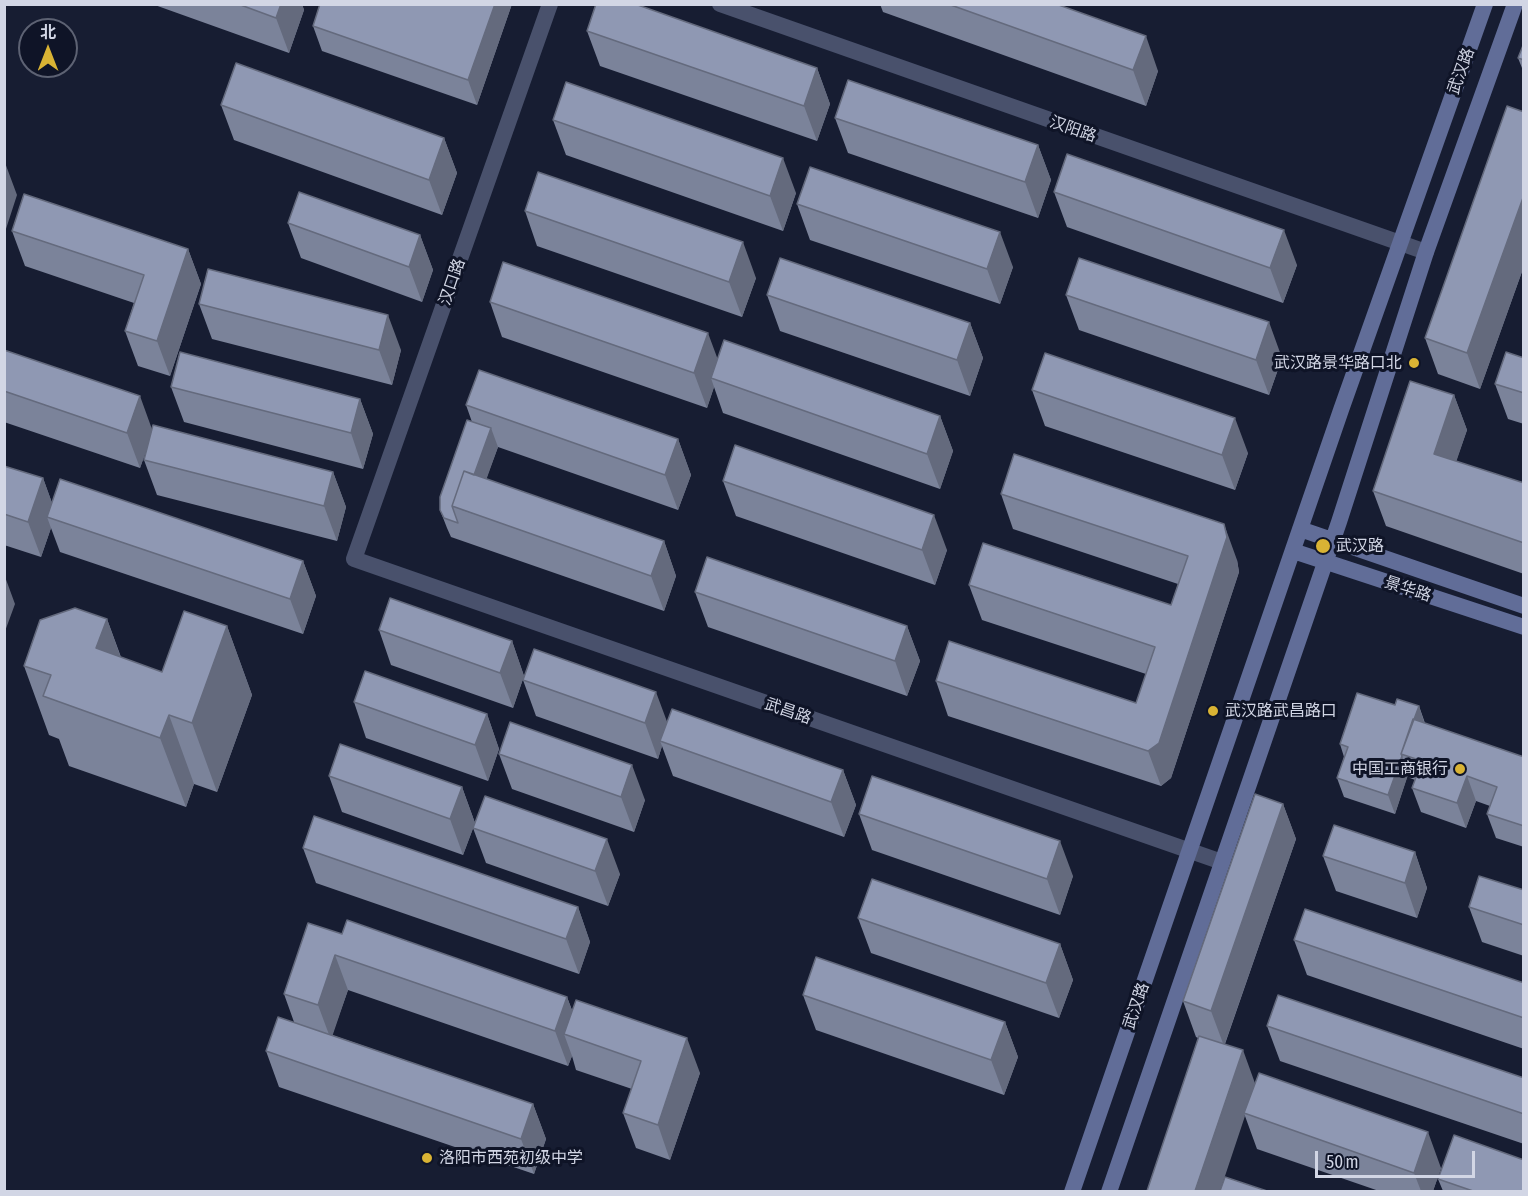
<!DOCTYPE html>
<meta charset="utf-8">
<style>
body{margin:0}
#map{position:relative;width:1528px;height:1196px;overflow:hidden;background:#171d32;font-family:"Asap Condensed","Noto Sans SC",sans-serif}
canvas{display:block}
.frame{position:absolute;inset:0;border:6px solid #d2d6e5;pointer-events:none}
.north{position:absolute;left:18px;top:18px;width:60px;height:60px;box-sizing:border-box;background:#0f1427;border:2px solid #5d6273;border-radius:50%;rotate:0deg;font-size:16px;font-weight:700;line-height:24px;text-align:center;color:#d2d6e5}
.north::after{content:'';display:block;margin:auto;width:21px;height:27px;background:#d9b334;clip-path:polygon(50% 0,100% 100%,50% 72%,0 100%)}
.scale{position:absolute;left:1315px;top:1151px;width:160px;height:27px;box-sizing:border-box;border:3px solid #d2d6e5;border-top:0;padding-left:8px;font-size:18px;line-height:21px;white-space:nowrap;color:#d2d6e5;-webkit-text-stroke:4px #0f1427;paint-order:stroke}
</style>
<div id="map">
<canvas width="1528" height="1196"></canvas>
<div class="frame"></div>
<div class="north">北</div>
<div class="scale">50 m</div>
</div>
<script>
const c = document.querySelector('canvas').getContext('2d');
c.lineJoin = 'round';
const shape = rows => new Path2D(rows.map(r => 'M' + r).join(''));
function strokePath(path, color, width, dash) { c.strokeStyle = color; c.lineWidth = width; c.lineCap = dash ? 'butt' : 'round'; c.setLineDash(dash || []); c.stroke(path); }
function fill(path, color) { c.fillStyle = color; c.fill(path, 'evenodd'); }
function write(font, color, halo, rows, align = 'center') {
  c.font = font + ' "Asap Condensed","Noto Sans SC",sans-serif'; c.lineWidth = 6; c.setLineDash([]); c.textBaseline = 'middle'; c.strokeStyle = halo; c.fillStyle = color; for (const [text, x, y, turn = 0] of rows) {
    c.save(); c.translate(x, y); c.rotate((+turn || 0) * Math.PI / 180); c.textAlign = isNaN(turn) ? turn : align; if (halo) c.strokeText(text, 0, 0); c.fillText(text, 0, 0); c.restore();
  }
}
const minor = shape([
 [550,4,354,559,1222,862],
 [720,4,1426,252]
]);
const secondary = shape([
 [1300,529,1524,606],
 [1293,551,1524,627],
 [1072,1192,1341,410,1485,4],
 [1109,1192,1339,522,1426,252,1515,4]
]);
const wall = shape([
 [152,4,302,4,304,10,289,53],
 [320,4,512,4,477,105,322,51,313,26],
 [880,4,1056,4,1158,71,1146,106,883,12],
 [587,31,817,68,830,104,817,141,600,66],
 [1524,43,1524,73,1518,58],
 [221,105,444,138,457,173,442,215,234,140],
 [1524,112,1524,266,1480,389,1438,374,1425,338],
 [835,118,1038,145,1051,180,1038,218,848,153],
 [553,120,796,193,783,231,566,155],
 [1054,192,1297,265,1283,303,1067,227],
 [797,204,1013,267,1000,304,810,240],
 [525,211,756,278,742,317,537,246],
 [288,223,420,235,433,270,422,302,301,258],
 [12,231,188,249,201,284,170,376,138,366,125,331,134,303,25,266],
 [767,295,970,323,983,358,970,396,780,331],
 [1066,295,1282,358,1269,395,1079,330],
 [490,302,940,416,953,451,940,489,723,413,714,387,707,408,502,337],
 [199,304,401,350,392,385,212,339],
 [4,350,152,430,333,472,346,507,337,541,157,495,144,460,147,448,140,468,4,422],
 [1524,358,1524,424,1508,419,1495,384],
 [171,387,360,399,373,434,363,469,184,422],
 [1032,390,1248,453,1235,490,1045,426],
 [1454,395,1467,430,1456,461,1524,483,1524,574,1386,526,1373,491],
 [466,405,678,439,691,475,678,510,498,447,486,479,664,541,676,576,664,611,451,537,447,528,440,510,472,422],
 [4,466,43,478,52,503,303,561,316,596,303,634,60,552,51,528,41,557,4,545],
 [723,481,947,550,935,585,736,516],
 [1001,494,1237,560,1239,572,1171,778,1161,786,948,716,936,681,1136,703,1146,674,982,620,969,585,1171,605,1178,584,1013,529],
 [695,592,907,626,920,661,907,696,708,627],
 [107,619,121,657,162,672,227,626,252,695,217,792,194,784,186,807,69,766,59,739,49,735,24,666],
 [379,630,512,641,524,676,513,708,391,665],
 [523,680,667,722,843,770,856,805,844,837,673,776,662,746,658,759,536,716],
 [354,702,487,714,499,749,488,781,366,738],
 [1395,705,1419,706,1425,723,1524,757,1524,847,1496,838,1487,814,1490,806,1476,801,1466,828,1421,812,1412,788,1415,780,1410,778,1408,774,1395,814,1344,797,1337,778,1344,757,1340,744],
 [499,754,645,800,634,832,512,789],
 [329,776,462,787,475,823,463,855,342,812],
 [1283,804,1296,839,1225,1044,1255,1084,1441,1168,1433,1191,1379,1191,1257,1149,1245,1116,1198,1038,1196,1037,1183,1001],
 [859,814,1073,876,1060,915,872,850],
 [473,828,620,874,608,906,486,863],
 [303,848,578,907,590,942,579,974,316,883],
 [1415,852,1427,888,1417,918,1336,891,1323,856],
 [1524,890,1524,956,1482,942,1469,907],
 [858,918,1060,944,1073,980,1059,1018,871,953],
 [342,934,567,997,572,1010,700,1073,670,1160,636,1148,623,1113,632,1089,576,1070,572,1056,568,1066,348,990,332,1035,533,1104,546,1139,534,1174,279,1087,266,1051,294,1022,284,994],
 [1294,940,1524,983,1524,1049,1307,975],
 [803,995,1005,1022,1018,1057,1004,1095,816,1030],
 [1267,1026,1524,1078,1524,1144,1280,1061],
 [1438,1179,1524,1191,1443,1191]
]);
const shadedWall = shape([
 [281,4,302,4,304,10,289,53,276,18],
 [495,4,512,4,477,105,468,80],
 [1146,36,1158,71,1146,106,1133,70],
 [817,68,830,104,817,141,804,106],
 [444,138,457,173,442,215,429,180],
 [1038,145,1051,180,1038,218,1025,182],
 [783,158,796,193,783,231,770,196],
 [4,160,17,195,5,232,4,232],
 [1524,195,1524,266,1480,389,1467,353],
 [1284,230,1297,265,1283,303,1270,268],
 [1000,232,1013,267,1000,304,987,269],
 [420,235,433,270,422,302,409,267],
 [743,242,756,278,742,317,729,282],
 [188,249,201,284,170,376,157,341],
 [388,315,401,350,392,385,379,350],
 [1269,322,1282,358,1269,395,1256,360],
 [970,323,983,358,970,396,957,360],
 [708,333,721,368,711,378,714,387,707,408,694,373],
 [1454,395,1467,430,1447,489,1434,454],
 [140,396,153,432,140,468,127,433],
 [360,399,373,434,363,469,351,433],
 [940,416,953,451,940,489,927,454],
 [1235,418,1248,453,1235,490,1222,455],
 [491,428,498,447,474,514,462,510],
 [678,439,691,475,678,510,665,475],
 [333,472,346,507,337,541,324,506],
 [43,478,56,514,47,517,51,528,41,557,28,522],
 [934,515,947,550,935,585,922,550],
 [1224,524,1237,560,1239,572,1171,778,1161,786,1148,751],
 [664,541,676,576,664,611,651,576],
 [303,561,316,596,303,634,290,599],
 [4,574,15,604,4,634],
 [107,619,132,689,96,648],
 [227,626,252,695,217,792,192,723],
 [907,626,920,661,907,696,895,661],
 [512,641,524,676,513,708,500,673],
 [656,692,669,727,660,741,662,746,658,759,645,723],
 [1419,706,1425,725,1402,754],
 [487,714,499,749,488,781,475,745],
 [169,715,194,784,186,807,160,738],
 [1402,756,1408,775,1395,814,1388,795],
 [632,765,645,800,634,832,621,797],
 [843,770,856,805,844,837,831,802],
 [1467,776,1476,801,1466,828,1457,803],
 [462,787,475,823,463,855,450,819],
 [1283,804,1296,839,1224,1046,1211,1011],
 [607,839,620,874,608,906,595,871],
 [1060,841,1073,876,1060,915,1047,879],
 [1415,852,1427,888,1417,918,1405,883],
 [578,907,590,942,579,974,566,939],
 [1060,944,1073,980,1059,1018,1046,983],
 [335,955,348,990,331,1040,318,1005],
 [567,997,580,1032,564,1034,572,1056,568,1066,555,1031],
 [1005,1022,1018,1057,1004,1095,991,1060],
 [687,1038,700,1073,670,1160,658,1125],
 [1243,1050,1256,1086,1244,1113,1245,1116,1220,1191,1195,1191],
 [533,1104,546,1139,534,1174,521,1139],
 [1428,1132,1441,1168,1433,1191,1421,1191,1414,1173]
]);
const building = shape([
 [238,4,281,4,276,18,238,4],
 [320,4,495,4,468,80,313,26,320,4],
 [596,4,635,4,817,68,804,106,587,31,596,4],
 [948,4,1056,4,1146,36,1133,70,948,4],
 [1524,43,1524,60,1518,58,1524,43],
 [236,63,444,138,429,180,221,105,236,63],
 [848,80,1038,145,1025,182,835,118,848,80],
 [566,82,783,158,770,196,553,120,566,82],
 [1507,106,1524,112,1524,195,1467,353,1425,338,1507,106],
 [1067,154,1284,230,1270,268,1054,192,1067,154],
 [810,167,1000,232,987,269,797,204,810,167],
 [538,172,743,242,729,282,525,211,538,172],
 [299,192,420,235,409,267,288,223,299,192],
 [24,194,188,249,157,341,125,331,144,275,12,231,24,194],
 [780,258,970,323,957,360,767,295,780,258],
 [1079,258,1269,322,1256,360,1066,295,1079,258],
 [503,262,708,333,694,373,490,302,503,262],
 [208,269,388,315,379,350,199,304,208,269],
 [724,340,940,416,927,454,711,378,724,340],
 [4,350,140,396,127,433,4,391,4,350],
 [180,352,360,399,351,433,171,387,180,352],
 [1506,352,1524,358,1524,393,1495,384,1506,352],
 [1045,353,1235,418,1222,455,1032,390,1045,353],
 [479,370,678,439,665,475,466,405,479,370],
 [1410,381,1454,395,1434,454,1524,483,1524,543,1373,491,1410,381],
 [467,420,491,428,474,475,464,471,452,506,458,523,444,518,440,510,440,497,467,420],
 [153,425,333,472,324,506,144,460,153,425],
 [735,445,934,515,922,550,723,481,735,445],
 [1014,454,1224,524,1227,537,1159,743,1148,751,936,681,949,641,1136,703,1155,647,969,585,983,543,1171,605,1188,556,1001,494,1014,454],
 [4,466,43,478,28,522,4,514,4,466],
 [464,471,664,541,651,576,452,506,464,471],
 [60,479,303,561,290,599,47,517,60,479],
 [707,557,907,626,895,661,695,592,707,557],
 [390,598,512,641,500,673,379,630,390,598],
 [75,608,107,619,96,648,162,672,184,611,227,626,192,723,169,715,160,738,43,696,51,675,24,666,40,620,75,608],
 [534,649,656,692,645,723,523,680,534,649],
 [365,671,487,714,475,745,354,702,365,671],
 [1357,693,1395,705,1397,699,1419,706,1401,754,1402,756,1388,795,1337,778,1348,747,1340,744,1357,693],
 [672,709,843,770,831,802,660,741,672,709],
 [1413,719,1524,757,1524,826,1487,814,1497,787,1467,776,1457,803,1412,788,1422,761,1401,754,1413,719],
 [510,722,632,765,621,797,499,754,510,722],
 [340,744,462,787,450,819,329,776,340,744],
 [872,776,1060,841,1047,879,859,814,872,776],
 [1255,794,1283,804,1211,1011,1183,1001,1255,794],
 [485,796,607,839,595,871,473,828,485,796],
 [314,816,578,907,566,939,303,848,314,816],
 [1334,825,1415,852,1405,883,1323,856,1334,825],
 [1479,876,1524,890,1524,925,1469,907,1479,876],
 [872,879,1060,944,1046,983,858,918,872,879],
 [1305,909,1524,983,1524,1018,1294,940,1305,909],
 [347,920,567,997,555,1031,335,955,318,1005,284,994,308,923,342,934,347,920],
 [816,957,1005,1022,991,1060,803,995,816,957],
 [1278,995,1524,1078,1524,1114,1267,1026,1278,995],
 [576,1000,687,1038,658,1125,623,1113,641,1061,564,1034,576,1000],
 [278,1017,533,1104,521,1139,266,1051,278,1017],
 [1199,1036,1243,1050,1195,1191,1147,1191,1199,1036],
 [1259,1073,1428,1132,1414,1173,1244,1113,1259,1073],
 [1454,1135,1524,1160,1524,1191,1473,1191,1438,1179,1454,1135],
 [1225,1177,1267,1191,1220,1191,1225,1177]
]);
const markers = [
 [1414,363,6,"#d9b334"],
 [1323,546,8,"#d9b334"],
 [1213,711,6,"#d9b334"],
 [1460,769,6,"#d9b334"],
 [427,1158,6,"#d9b334"]
];
const streetNames = [
 ["武汉路",1461,71,-70],
 ["汉阳路",1073,129,19],
 ["汉口路",452,282,-71],
 ["景华路",1408,589,18],
 ["武昌路",788,711,19],
 ["武汉路",1136,1006,-71]
];
const poiNames = [
 ["武汉路景华路口北",1402,363,"right"],
 ["武汉路",1336,546],
 ["武汉路武昌路口",1225,711],
 ["中国工商银行",1448,769,"right"],
 ["洛阳市西苑初级中学",439,1158]
];
strokePath(minor, '#49516c', 16);
strokePath(secondary, '#616d98', 16);
fill(wall, '#7b839a');
fill(shadedWall, '#646a7d');
fill(building, '#8f98b3');
strokePath(building, '#646a7d', 1.5);
for (const [x, y, r, color] of markers) { const dot = new Path2D(); dot.arc(x, y, r, 0, 2 * Math.PI); c.fillStyle = color; c.fill(dot); strokePath(dot, '#0f1427', 2); }
write('16px', '#d2d6e5', '#0f1427', streetNames);
write('16px', '#d2d6e5', '#0f1427', poiNames, 'left');
</script>
